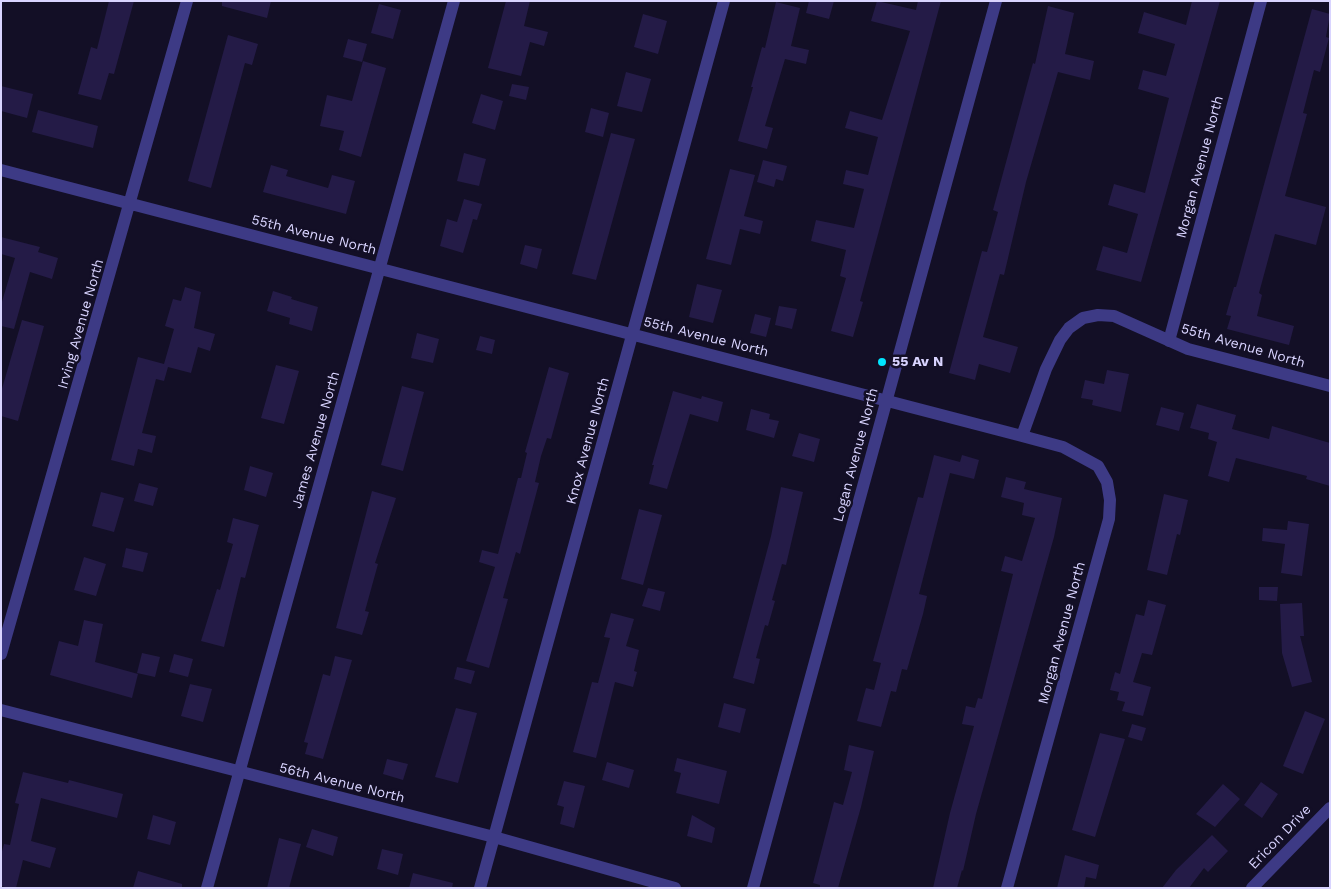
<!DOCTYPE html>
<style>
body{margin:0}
#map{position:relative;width:1331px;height:889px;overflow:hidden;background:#130f26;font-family:"Work Sans",sans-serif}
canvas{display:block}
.frame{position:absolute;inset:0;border:2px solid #d9d4ff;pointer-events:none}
</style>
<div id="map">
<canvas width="1331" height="889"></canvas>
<div class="frame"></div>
</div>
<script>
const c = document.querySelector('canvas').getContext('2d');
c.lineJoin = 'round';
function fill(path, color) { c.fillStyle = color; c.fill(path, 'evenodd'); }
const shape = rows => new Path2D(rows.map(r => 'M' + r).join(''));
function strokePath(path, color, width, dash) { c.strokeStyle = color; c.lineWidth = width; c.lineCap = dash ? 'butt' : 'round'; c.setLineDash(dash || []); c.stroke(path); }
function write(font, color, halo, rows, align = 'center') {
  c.font = font + ' "Work Sans",sans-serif'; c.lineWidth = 5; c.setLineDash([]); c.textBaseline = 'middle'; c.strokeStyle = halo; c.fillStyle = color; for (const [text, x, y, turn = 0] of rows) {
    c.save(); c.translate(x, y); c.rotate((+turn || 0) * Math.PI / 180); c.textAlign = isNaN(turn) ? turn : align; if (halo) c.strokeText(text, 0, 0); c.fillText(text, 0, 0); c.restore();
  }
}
const building = shape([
 [109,1,134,1,114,74,109,73,101,100,78,94,91,47,97,49],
 [222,1,271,1,267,18,222,6],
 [506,1,530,1,524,26,548,32,544,46,530,42,521,76,488,68],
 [809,1,834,1,829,19,806,13],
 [877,1,916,10,918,1,941,1,860,301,863,302,853,337,831,331,846,278,840,276,846,250,811,241,816,220,854,228,864,189,843,184,846,170,868,175,878,137,845,128,850,111,882,120,910,31,871,21],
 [1192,1,1220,1,1141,282,1096,270,1103,246,1127,253,1138,214,1108,205,1114,184,1145,193,1169,98,1138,89,1143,70,1166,76,1175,44,1138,33,1144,12,1186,25],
 [776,2,800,8,791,46,809,50,806,64,785,59,765,126,773,128,767,149,738,141,753,87,751,87,762,47,765,48],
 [379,4,401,10,393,39,371,33],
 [1048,6,1074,13,1065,54,1094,61,1090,80,1058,72,1026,182,1004,275,1000,274,983,337,1018,347,1010,373,979,364,975,380,949,373,982,251,987,252,998,212,993,210,1033,63,1035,64],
 [1312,9,1330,14,1326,37,1329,38,1320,72,1314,70,1303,113,1307,114,1285,196,1326,207,1316,245,1275,234,1259,293,1262,295,1257,316,1294,326,1289,345,1227,329,1231,316,1226,315,1234,287,1236,287],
 [643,14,667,21,658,54,634,47],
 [228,35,258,44,252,65,245,63,211,188,188,181],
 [348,39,367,44,362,62,343,57],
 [363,61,386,68,361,157,339,150,344,131,320,126,327,95,352,101],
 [626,72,651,79,642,112,617,106],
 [512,84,529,87,526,100,509,96],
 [1,86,33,94,27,118,1,111],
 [481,94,503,101,495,130,472,123],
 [591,108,609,113,603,137,585,132],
 [38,110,98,126,93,148,32,132],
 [611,133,635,139,596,280,572,274],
 [464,153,486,159,479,186,457,181],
 [763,160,787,166,783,181,776,179,774,187,757,182],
 [271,165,288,170,286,176,328,188,332,175,355,181,346,214,263,192],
 [730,169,755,175,744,216,763,221,760,234,740,229,731,265,706,259],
 [464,199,482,204,477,220,473,219,463,253,440,246,447,219,457,222],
 [1,237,40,247,38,252,58,258,52,279,30,272,14,329,1,326,1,305,15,258,1,254],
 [525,245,542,249,537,269,520,264],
 [697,284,722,290,713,323,689,317],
 [185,287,201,292,194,328,215,334,210,351,198,347,191,373,168,367,164,381,156,379,142,433,156,436,152,453,138,449,134,466,111,460,138,357,164,364,174,329,165,326,173,299,181,301],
 [273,291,292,297,291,299,318,307,312,331,289,324,290,318,267,311],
 [779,306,797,309,792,329,775,325],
 [755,314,771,318,766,337,750,333],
 [22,320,44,326,18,421,1,416,1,392],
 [417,333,439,339,433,363,411,358],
 [480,336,495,340,492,354,476,350],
 [276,365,299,371,284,424,261,418],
 [549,367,569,373,551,439,547,438,541,456,535,482,539,483,520,554,516,552,508,580,503,598,508,599,489,668,466,661,495,567,479,562,482,550,498,554,518,478,521,478,527,453,525,452],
 [1107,370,1129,374,1121,412,1092,405,1093,400,1081,398,1085,380,1104,384],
 [402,386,424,392,403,471,381,465],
 [673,391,701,399,702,396,723,402,718,422,690,414,667,489,649,484,654,465,652,465],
 [1197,404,1236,415,1232,429,1269,439,1272,426,1330,443,1330,486,1306,479,1307,476,1236,458,1229,482,1208,476,1217,442,1208,439,1209,433,1190,428],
 [1161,407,1184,413,1179,431,1156,425],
 [751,409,770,414,769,419,779,421,774,438,746,430],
 [799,433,820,439,814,462,792,456],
 [934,455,960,462,962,455,979,460,974,479,950,473,919,594,927,596,923,614,907,670,902,669,896,692,891,691,881,727,857,721,866,688,874,690,881,663,873,661,918,497,923,498],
 [250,466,273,473,266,497,244,490],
 [1006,477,1026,482,1024,489,1062,498,1054,537,976,814,963,871,962,870,957,888,933,888,950,813,974,726,962,724,966,706,975,708,978,698,982,699,1013,574,1001,571,1005,556,1022,561,1035,518,1022,515,1024,503,1001,497],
 [139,483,158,488,153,506,134,501],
 [781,487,803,492,786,565,782,564,772,600,775,601,768,626,765,625,756,658,760,659,754,684,733,678,771,536],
 [372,491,396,498,375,563,378,564,365,611,369,612,362,635,336,628],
 [101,492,124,498,114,532,92,526],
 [1164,494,1188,500,1180,535,1177,534,1167,575,1147,570],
 [639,509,662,515,643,585,621,579],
 [233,518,259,525,245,578,241,577,224,647,201,641,217,589,220,590,233,544,227,542],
 [1288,521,1309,524,1302,576,1281,573,1285,544,1262,541,1263,528,1287,530],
 [126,548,148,553,143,572,122,567],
 [84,557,106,564,96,596,74,590],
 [1259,587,1278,587,1277,601,1259,600],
 [648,588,665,592,660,611,642,606],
 [1148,600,1166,605,1152,655,1142,653,1133,682,1151,687,1143,716,1122,711,1125,702,1117,700,1119,692,1110,690,1115,672,1120,674,1136,614,1144,616],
 [1302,603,1304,636,1300,636,1312,682,1292,687,1282,653,1280,604],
 [611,613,634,619,626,646,639,650,634,671,637,672,633,687,615,682,596,758,573,752,592,682,598,683,610,638,604,637],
 [84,620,103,624,95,662,138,674,132,698,50,675,59,641,78,646],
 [142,653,160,657,155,677,137,673],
 [174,654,193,659,188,677,169,672],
 [335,656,352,660,323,759,305,754,308,743,304,742,323,674,330,676],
 [457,667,475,671,471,684,454,679],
 [190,684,212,689,203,722,181,716],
 [724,703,746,709,740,733,718,727],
 [456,708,477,713,458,783,435,777],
 [1305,711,1325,719,1303,774,1283,766],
 [1132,724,1146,728,1142,741,1128,737],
 [1100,733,1125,739,1095,837,1072,830],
 [849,745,874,751,861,807,838,888,820,888,820,885,813,883,834,802,843,805,852,772,844,770],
 [677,758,727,771,719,804,676,793,681,773,674,771],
 [387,759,408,764,403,780,383,774],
 [607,762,634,770,629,788,602,780],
 [23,772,68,783,69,780,123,794,117,818,41,798,31,841,56,848,50,868,23,860,16,888,9,888,1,886,1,855,4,844,10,845,19,804,15,803],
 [564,781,585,786,574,828,560,824,564,807,557,805],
 [1261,782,1278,794,1262,818,1244,805],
 [1223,784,1240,799,1215,827,1196,814],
 [153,815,176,822,170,845,147,839],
 [692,815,715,828,712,843,687,836],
 [312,829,338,837,333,856,306,847],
 [1212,835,1228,851,1208,872,1204,868,1189,888,1162,888,1176,870],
 [279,838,301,844,289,888,267,888],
 [382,849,403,854,398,875,377,869],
 [1065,855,1099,865,1096,879,1086,877,1084,888,1057,888],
 [138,871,182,884,182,888,133,888],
 [413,873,453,883,452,888,409,888]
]);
const minor = shape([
 [1,170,1022,436,1046,369,1060,340,1069,328,1083,318,1098,315,1114,316,1188,349,1330,386],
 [1169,341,1261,1],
 [1,654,187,1],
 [1,710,494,837,675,888],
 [207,888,454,1],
 [480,888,724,1],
 [753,888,996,1],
 [1007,888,1109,519,1110,500,1107,482,1098,466,1063,447,1022,436],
 [1252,888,1330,808]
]);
const markers = [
 [882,362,5,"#00e5ff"]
];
const streetNames = [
 ["Morgan Avenue North",1200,167,-75],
 ["55th Avenue North",314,235,14],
 ["Irving Avenue North",81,324,-74],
 ["55th Avenue North",706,337,14],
 ["55th Avenue North",1243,346,16],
 ["James Avenue North",316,440,-74],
 ["Knox Avenue North",588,441,-75],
 ["Logan Avenue North",856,455,-75],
 ["Morgan Avenue North",1062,633,-75],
 ["56th Avenue North",342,783,14],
 ["Ericon Drive",1280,837,-46]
];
const poiNames = [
 ["55 Av N",892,362]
];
fill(building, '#241b47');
strokePath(minor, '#3d3a85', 12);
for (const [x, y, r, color] of markers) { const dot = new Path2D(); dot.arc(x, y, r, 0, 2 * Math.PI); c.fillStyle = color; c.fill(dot); strokePath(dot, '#130f26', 2); }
write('14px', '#d9d4ff', '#130f26', streetNames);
write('bold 14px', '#d9d4ff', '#130f26', poiNames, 'left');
</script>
